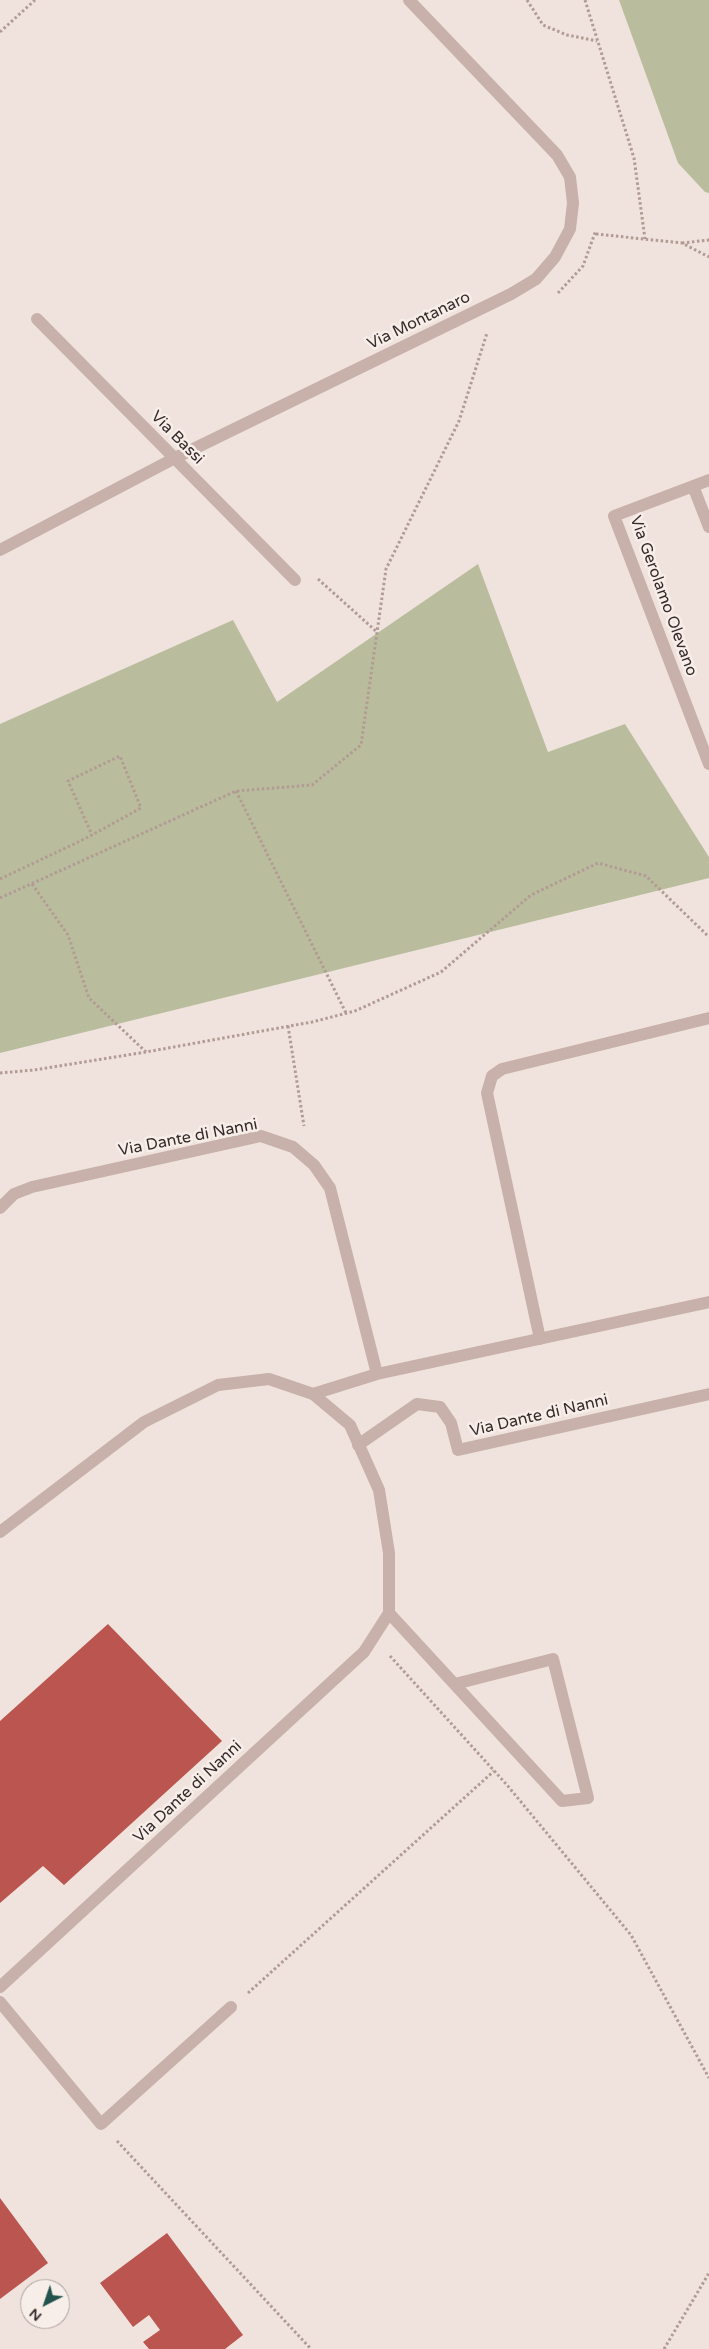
<!DOCTYPE html>
<style>
body{margin:0}
#map{position:relative;width:709px;height:2349px;overflow:hidden;background:#f0e3dd;font-family:"Varela Round",sans-serif}
canvas{display:block}
.north{position:absolute;left:20px;top:2279px;width:50px;height:50px;box-sizing:border-box;background:#f8eee9;border:1px solid #aaa09c;border-radius:50%;rotate:221deg;font-size:14px;font-weight:700;line-height:20px;text-align:center;color:#352a29}
.north::after{content:'';display:block;margin:auto;width:18px;height:22px;background:#22534c;clip-path:polygon(50% 0,100% 100%,50% 72%,0 100%)}
</style>
<div id="map">
<canvas width="709" height="2349"></canvas>
<div class="north">N</div>
</div>
<script>
const c = document.querySelector('canvas').getContext('2d');
c.lineJoin = 'round';
function fill(path, color) { c.fillStyle = color; c.fill(path, 'evenodd'); }
const shape = rows => new Path2D(rows.map(r => 'M' + r).join(''));
function strokePath(path, color, width, dash) { c.strokeStyle = color; c.lineWidth = width; c.lineCap = dash ? 'butt' : 'round'; c.setLineDash(dash || []); c.stroke(path); }
function write(font, color, halo, rows, align = 'center') {
  c.font = font + ' "Varela Round",sans-serif'; c.lineWidth = 5; c.setLineDash([]); c.textBaseline = 'middle'; c.strokeStyle = halo; c.fillStyle = color; for (const [text, x, y, turn = 0] of rows) {
    c.save(); c.translate(x, y); c.rotate((+turn || 0) * Math.PI / 180); c.textAlign = isNaN(turn) ? turn : align; if (halo) c.strokeText(text, 0, 0); c.fillText(text, 0, 0); c.restore();
  }
}
const green = shape([
 [619,0,709,0,709,193,705,192,678,163],
 [478,564,548,752,625,724,709,857,709,878,0,1053,0,724,233,620,277,702]
]);
const building = shape([
 [108,1624,222,1741,64,1885,43,1866,0,1903,0,1721],
 [0,2198,48,2263,0,2299],
 [167,2233,243,2335,225,2349,149,2349,143,2342,160,2330,149,2315,133,2327,100,2283]
]);
const path = shape([
 [527,0,543,25,567,35,597,41],
 [585,0,634,158,645,239],
 [0,32,35,0],
 [596,234,682,243,709,257],
 [682,243,709,240],
 [558,293,583,266,596,230],
 [318,579,377,632],
 [236,791,346,1013],
 [0,879,74,844,92,835,141,808,120,756,68,781,92,835],
 [32,884,68,935,89,998,146,1052],
 [0,898,236,791,312,785,361,745,386,569,459,421,487,333],
 [288,1026,304,1126],
 [0,1073,34,1070,146,1052,312,1022,355,1011,441,972,531,895,598,863,646,876,709,937],
 [390,1656,507,1785,631,1935,709,2078],
 [248,1993,494,1771],
 [117,2141,311,2349],
 [664,2349,709,2273]
]);
const lane = shape([
 [709,480,614,516,709,764],
 [693,486,709,527],
 [0,1208,14,1194,32,1187,261,1136,293,1147,314,1165,330,1188,377,1374],
 [540,1339,487,1093,492,1076,502,1069,709,1018],
 [313,1394,377,1374,709,1302],
 [358,1445,417,1404,440,1407,451,1423,458,1450,709,1394],
 [389,1613,562,1801,588,1798,553,1659,455,1684]
]);
const street = shape([
 [37,319,295,580],
 [0,550,175,458,511,294,536,279,555,257,570,229,573,203,570,177,557,155,409,0],
 [0,1532,144,1422,218,1385,269,1379,313,1394,350,1425,379,1490,389,1553,389,1613,364,1652,0,1987],
 [0,2002,101,2124,231,2007]
]);
const streetNames = [
 ["Via Montanaro",419,321,-26],
 ["Via Bassi",177,438,45],
 ["Via Gerolamo Olevano",663,596,70],
 ["Via Dante di Nanni",188,1138,-11],
 ["Via Dante di Nanni",539,1416,-13],
 ["Via Dante di Nanni",188,1792,-43]
];
fill(green, '#b9bd9e');
fill(building, '#bb554f');
strokePath(path, '#b29b94', 3, [2.5, 2.5]);
strokePath(lane, '#c7b1aa', 12);
strokePath(street, '#c7b1aa', 12);
write('16px', '#352a29', '#f8eee9', streetNames);
</script>
